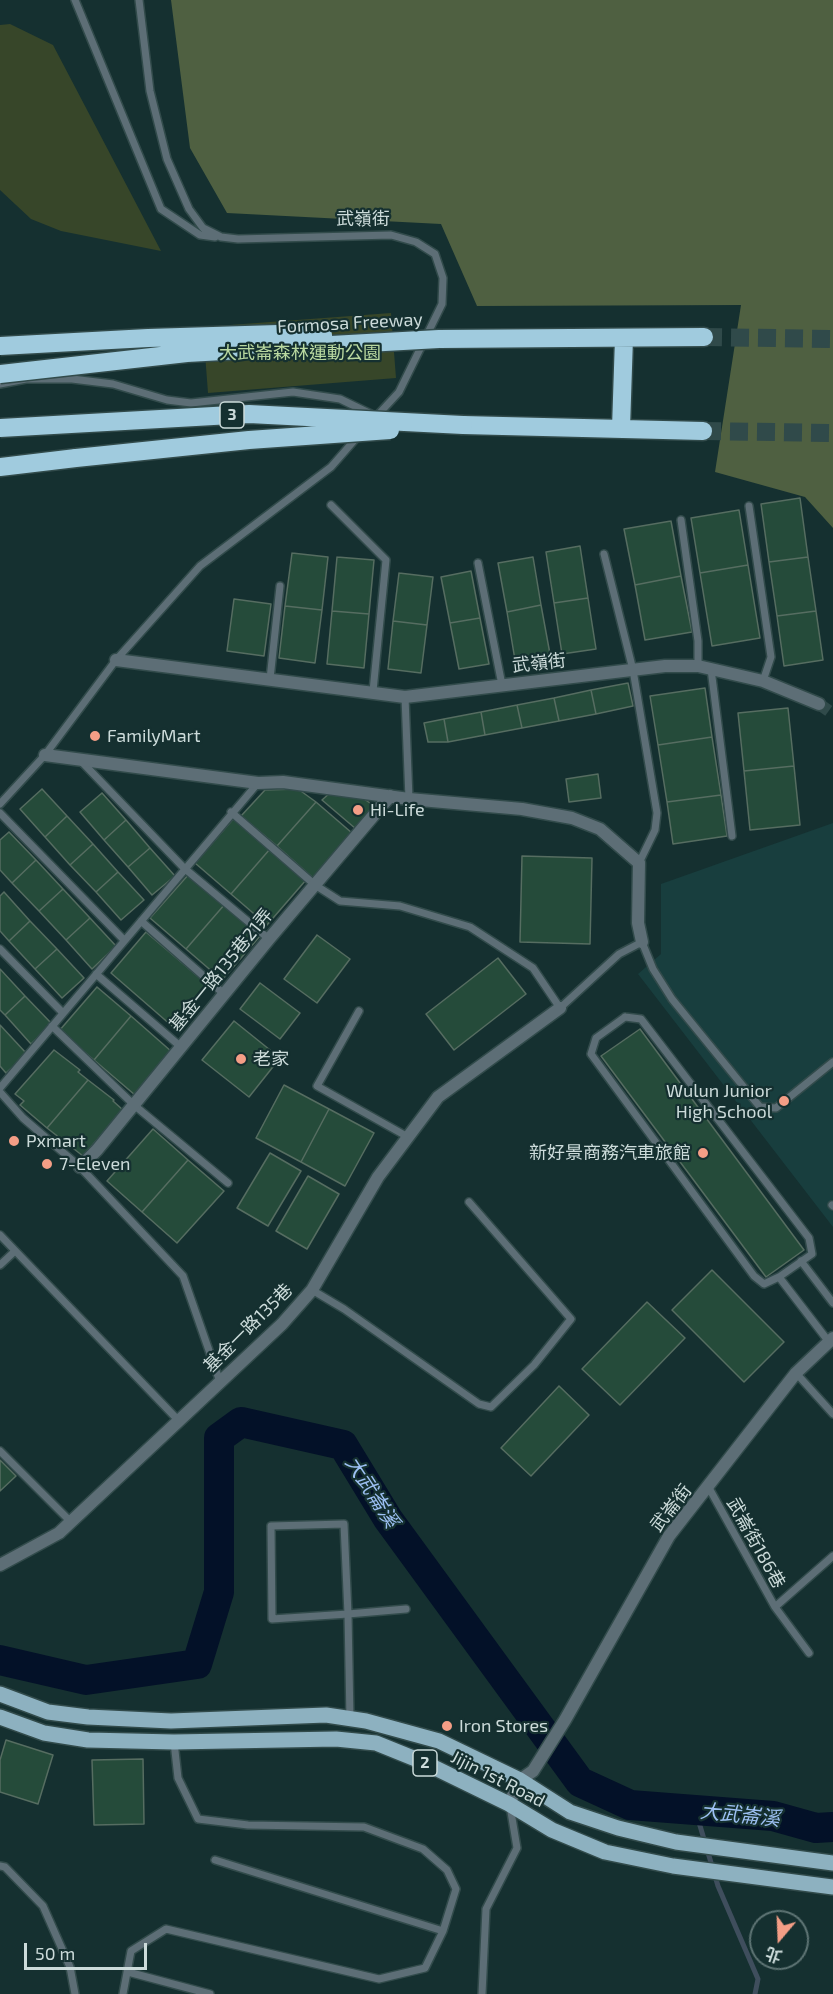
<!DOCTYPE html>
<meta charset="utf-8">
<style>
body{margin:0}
#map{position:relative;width:833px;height:1994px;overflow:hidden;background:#153030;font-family:"Exo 2","Noto Sans TC",sans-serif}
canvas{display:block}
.north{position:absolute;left:749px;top:1910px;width:60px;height:60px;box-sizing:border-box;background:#153030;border:2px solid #5e7474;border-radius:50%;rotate:199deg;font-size:16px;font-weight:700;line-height:24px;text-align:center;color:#ccdbda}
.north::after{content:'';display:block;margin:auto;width:21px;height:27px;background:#f49e86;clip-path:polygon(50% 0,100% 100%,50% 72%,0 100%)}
.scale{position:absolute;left:24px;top:1943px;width:123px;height:27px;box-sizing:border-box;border:3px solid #ccdbda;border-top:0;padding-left:8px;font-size:18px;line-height:21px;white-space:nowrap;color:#ccdbda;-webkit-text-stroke:4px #153030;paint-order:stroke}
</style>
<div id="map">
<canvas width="833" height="1994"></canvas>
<div class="north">北</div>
<div class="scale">50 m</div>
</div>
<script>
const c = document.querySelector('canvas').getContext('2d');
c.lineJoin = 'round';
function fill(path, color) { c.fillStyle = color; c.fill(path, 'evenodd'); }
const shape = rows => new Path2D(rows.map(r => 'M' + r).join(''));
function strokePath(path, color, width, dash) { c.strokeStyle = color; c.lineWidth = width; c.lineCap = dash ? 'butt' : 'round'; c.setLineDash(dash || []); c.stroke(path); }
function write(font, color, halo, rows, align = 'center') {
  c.font = font + ' "Exo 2","Noto Sans TC",sans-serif'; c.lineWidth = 4.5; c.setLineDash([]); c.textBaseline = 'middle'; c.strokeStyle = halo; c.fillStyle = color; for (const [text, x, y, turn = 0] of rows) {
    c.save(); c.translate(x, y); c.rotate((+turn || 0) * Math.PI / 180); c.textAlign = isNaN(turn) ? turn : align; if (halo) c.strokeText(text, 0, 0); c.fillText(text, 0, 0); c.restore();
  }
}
const built = shape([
 [833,823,833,1227,638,974,661,954,661,884]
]);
const green = shape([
 [10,24,53,45,161,251,61,231,31,219,0,190,0,25],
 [391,313,396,378,208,393,203,327]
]);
const forest = shape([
 [171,0,833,0,833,528,805,497,715,472,741,305,477,306,441,224,227,213,190,148]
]);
const stream = shape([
 [695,1809,718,1886,758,1979,755,1994]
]);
const river = shape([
 [0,1660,86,1680,197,1664,219,1592,219,1438,241,1422,343,1445,388,1519,580,1782,630,1805,773,1816,816,1828,833,1827]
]);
const building = shape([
 [800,498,808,557,769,562,761,504,800,498],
 [739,510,748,565,700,573,691,518,739,510],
 [671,521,681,576,635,585,624,529,671,521],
 [580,546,588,598,554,603,546,552,580,546],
 [292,553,328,557,322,610,285,606,292,553],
 [337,557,374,560,369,614,332,611,337,557],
 [533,557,541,605,507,612,498,563,533,557],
 [808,557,816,611,777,616,769,562,808,557],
 [748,565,760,638,712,646,700,573,748,565],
 [471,571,480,618,450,623,441,577,471,571],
 [399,573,433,577,427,625,393,621,399,573],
 [681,576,692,632,645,640,635,585,681,576],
 [588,598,596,649,562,654,554,603,588,598],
 [234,599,271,604,264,656,227,651,234,599],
 [541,605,550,654,515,660,507,612,541,605],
 [285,606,322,610,315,663,279,658,285,606],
 [332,611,369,614,364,668,327,664,332,611],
 [816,611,823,660,784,666,777,616,816,611],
 [480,618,489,664,459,669,450,623,480,618],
 [393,621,427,625,421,673,388,669,393,621],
 [628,683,633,706,596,714,591,690,628,683],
 [705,688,712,737,658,745,650,696,705,688],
 [591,690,596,714,559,721,554,698,591,690],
 [554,698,559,721,522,728,517,705,554,698],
 [517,705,522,728,485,735,481,712,517,705],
 [788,708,794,766,744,771,738,713,788,708],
 [481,712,485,735,448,742,444,719,481,712],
 [444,719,448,742,428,742,424,723,444,719],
 [712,737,721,795,667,802,658,745,712,737],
 [794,766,800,825,750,830,744,771,794,766],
 [598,774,601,798,569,802,566,779,598,774],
 [42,789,67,816,45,837,20,809,42,789],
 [298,789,316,802,277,846,241,816,265,790,298,789],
 [331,792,360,796,377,808,356,829,322,800,331,792],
 [102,793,126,820,104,840,80,812,102,793],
 [721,795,727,836,673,844,667,802,721,795],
 [316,802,352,833,313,878,277,846,316,802],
 [67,816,93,844,70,865,45,837,67,816],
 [234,818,270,849,231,894,195,863,234,818],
 [126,820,150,848,128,867,104,840,126,820],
 [9,832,36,860,12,883,0,870,0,840,9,832],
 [93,844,118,872,96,892,70,865,93,844],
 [150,848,175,876,152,895,128,867,150,848],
 [270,849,306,880,267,925,231,894,270,849],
 [522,856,592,858,590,944,520,942,522,856],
 [36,860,63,889,39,911,12,883,36,860],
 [118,872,144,900,121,920,96,892,118,872],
 [189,874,225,904,186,949,150,918,189,874],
 [63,889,90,918,66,940,39,911,63,889],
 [4,892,30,921,9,941,0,931,0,896,4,892],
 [225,904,261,935,222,980,186,949,225,904],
 [90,918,116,946,92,969,66,940,90,918],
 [30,921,57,949,35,969,9,941,30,921],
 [146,932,208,985,172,1026,111,973,146,932],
 [317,935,350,959,317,1003,284,979,317,935],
 [57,949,84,978,62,998,35,969,57,949],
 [498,958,526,994,454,1050,426,1014,498,958],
 [0,969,25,996,5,1015,0,1010,0,969],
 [260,983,300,1013,280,1039,240,1009,260,983],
 [97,987,131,1016,94,1060,59,1031,97,987],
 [25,996,52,1024,31,1044,5,1015,25,996],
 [131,1016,172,1052,135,1095,94,1060,131,1016],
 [234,1021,280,1058,249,1097,202,1060,234,1021],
 [0,1025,27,1054,6,1073,0,1066,0,1025],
 [640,1029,804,1250,766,1277,601,1056,640,1029],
 [54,1050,80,1070,78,1072,88,1080,47,1128,20,1105,24,1101,15,1094,54,1050],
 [88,1080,114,1100,113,1101,123,1110,83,1156,47,1128,88,1080],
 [284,1085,329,1109,301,1162,256,1138,284,1085],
 [329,1109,374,1133,345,1186,301,1162,329,1109],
 [153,1129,188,1160,142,1212,107,1181,153,1129],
 [270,1153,301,1171,268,1226,237,1208,270,1153],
 [188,1160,224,1191,177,1243,142,1212,188,1160],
 [308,1176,339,1194,307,1249,276,1231,308,1176],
 [712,1270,784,1342,744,1382,672,1310,712,1270],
 [647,1302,685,1338,620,1405,582,1369,647,1302],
 [559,1386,589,1415,531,1476,501,1448,559,1386],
 [0,1460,16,1476,0,1491,0,1460],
 [6,1740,53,1755,38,1804,0,1792,0,1760,6,1740],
 [143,1759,144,1824,94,1825,92,1760,143,1759]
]);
const streetTunnel = shape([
 [819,704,833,714]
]);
const highwayTunnel = shape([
 [704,337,833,339],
 [703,431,833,433]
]);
const lane = shape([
 [75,0,161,209,200,235,215,237],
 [139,0,150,91,167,159,189,209,203,228,221,237,238,239,391,235,416,242,435,254,443,278,442,304,399,392,375,418],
 [0,384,26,379,72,379,113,384,167,400,191,403,293,392,340,399,371,414],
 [331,505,386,560,373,691],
 [749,506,771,657,763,681],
 [681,520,698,641,698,666],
 [604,554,633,670,657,813,655,830,639,863],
 [478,563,502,685],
 [711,669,732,836],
 [270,679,280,586],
 [405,697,409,799],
 [81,761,184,868,269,939],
 [0,804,45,755,116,660,200,566,331,467,359,435],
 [231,812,315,885,340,901,400,906,470,927,533,968,560,1008,619,954,642,942,653,969,672,999,760,1107,776,1108,833,1062],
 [0,813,124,940],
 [141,921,224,994],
 [0,949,63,1013],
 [96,974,181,1047],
 [359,1011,317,1086,408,1137],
 [625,1017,641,1019,809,1238,812,1254,779,1277,764,1284,754,1276,591,1054,596,1038,625,1017],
 [52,1026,134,1105,228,1183],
 [0,1088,258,783],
 [0,1092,23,1118,80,1167,183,1276,220,1382],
 [832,1205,833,1206],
 [0,1235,178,1420],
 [801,1261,833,1303],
 [0,1265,15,1251],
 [779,1277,829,1342],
 [312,1290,344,1309,479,1404,491,1407,534,1365,571,1319,469,1202],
 [796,1373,833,1414],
 [0,1451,71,1522],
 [709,1488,775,1607,833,1556],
 [775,1607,809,1653],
 [350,1719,348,1614,344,1524,271,1526,272,1619,348,1614,406,1609],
 [215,1860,443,1931],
 [0,1866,5,1867,43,1906,70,1967,75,1994],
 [128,1972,210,1994],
 [123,1994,131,1951,166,1929,379,1979,425,1968,443,1931,456,1889,447,1870,423,1849,364,1827,248,1825,198,1819,178,1778,174,1742],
 [482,1994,486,1909,517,1848,510,1806]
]);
const street = shape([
 [116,660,405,697,665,666,698,666,763,681,819,704],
 [45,755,258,783,283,782,409,799,522,809,572,818,600,829,639,863,638,923,642,942],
 [80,1167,97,1150,269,939,390,796],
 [0,1565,59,1533,282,1324,312,1290,378,1177,438,1097,560,1008],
 [509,1804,520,1780,533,1771,565,1720,669,1536,796,1373,833,1338]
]);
const primary = shape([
 [0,1694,48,1712,88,1717,171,1721,326,1715,366,1721,439,1741,520,1780,570,1812,618,1828,676,1842,833,1863],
 [0,1717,44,1733,88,1740,174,1742,336,1739,376,1743,423,1762,509,1804,552,1830,605,1852,673,1866,833,1887]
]);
const highway = shape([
 [439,339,704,337],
 [463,425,703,431],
 [621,428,624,338],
 [0,467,76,458]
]);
const highwayBridge = shape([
 [0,346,148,338,278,334,323,335],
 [0,374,187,353,439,339],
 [0,428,249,414,463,425],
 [76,458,249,440,390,430]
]);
const markers = [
 [95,736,6,"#f49e86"],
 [358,810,6,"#f49e86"],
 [241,1059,6,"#f49e86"],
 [784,1101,6,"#f49e86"],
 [14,1141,6,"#f49e86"],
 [703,1153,6,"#f49e86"],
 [47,1164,6,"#f49e86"],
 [447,1726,6,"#f49e86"]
];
const shields = [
 [232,415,24],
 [425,1763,24]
];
const shieldNames = [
 ["3",232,415],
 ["2",425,1763]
];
const streetNames = [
 ["武嶺街",363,219],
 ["Formosa Freeway",350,323,-3],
 ["武嶺街",539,663,-6],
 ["基金一路135巷21弄",221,970,-51],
 ["基金一路135巷",248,1328,-45],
 ["武崙街",671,1508,-52],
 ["武崙街186巷",756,1543,61],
 ["Jijin 1st Road",498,1779,27]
];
const parkNames = [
 ["大武崙森林運動公園",300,353]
];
const poiNames = [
 ["FamilyMart",107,736],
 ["Hi-Life",370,810],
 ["老家",253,1059],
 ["Wulun Junior",772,1091,"right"],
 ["High School",772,1112,"right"],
 ["Pxmart",26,1141],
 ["新好景商務汽車旅館",691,1153,"right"],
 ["7-Eleven",59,1164],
 ["Iron Stores",459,1726]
];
const waterNames = [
 ["大武崙溪",372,1492,57],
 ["大武崙溪",740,1815,6]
];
fill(built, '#183e3e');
fill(green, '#374629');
fill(forest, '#4f6041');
strokePath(stream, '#3f4e5d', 5);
strokePath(river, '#031128', 30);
fill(building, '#254b3a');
strokePath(building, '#566d61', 1.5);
strokePath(streetTunnel, '#304a4a', 12, [12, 6]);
strokePath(highwayTunnel, '#304a4a', 18, [18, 9]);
strokePath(lane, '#324b4b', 10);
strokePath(street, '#324b4b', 15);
strokePath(primary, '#324b4b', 18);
strokePath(highway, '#324b4b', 21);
strokePath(lane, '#5d6e76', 7);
strokePath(street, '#5d6e76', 12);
strokePath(primary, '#8db1c0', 15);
strokePath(highway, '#a0cbde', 18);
strokePath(highwayBridge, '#324b4b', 21, []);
strokePath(highwayBridge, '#a0cbde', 18);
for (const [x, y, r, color] of markers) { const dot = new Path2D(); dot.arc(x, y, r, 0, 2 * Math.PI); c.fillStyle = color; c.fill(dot); strokePath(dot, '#153030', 2); }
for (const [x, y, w] of shields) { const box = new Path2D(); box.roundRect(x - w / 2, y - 13, w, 26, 4.5); c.fillStyle = '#153030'; c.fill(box); strokePath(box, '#ccdbda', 1.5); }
write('bold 16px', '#ccdbda', null, shieldNames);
write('18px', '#ccdbda', '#153030', streetNames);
write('18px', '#b9d8a0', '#153030', parkNames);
write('18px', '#ccdbda', '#153030', poiNames, 'left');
write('italic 20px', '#9dc0f3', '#153030', waterNames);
</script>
